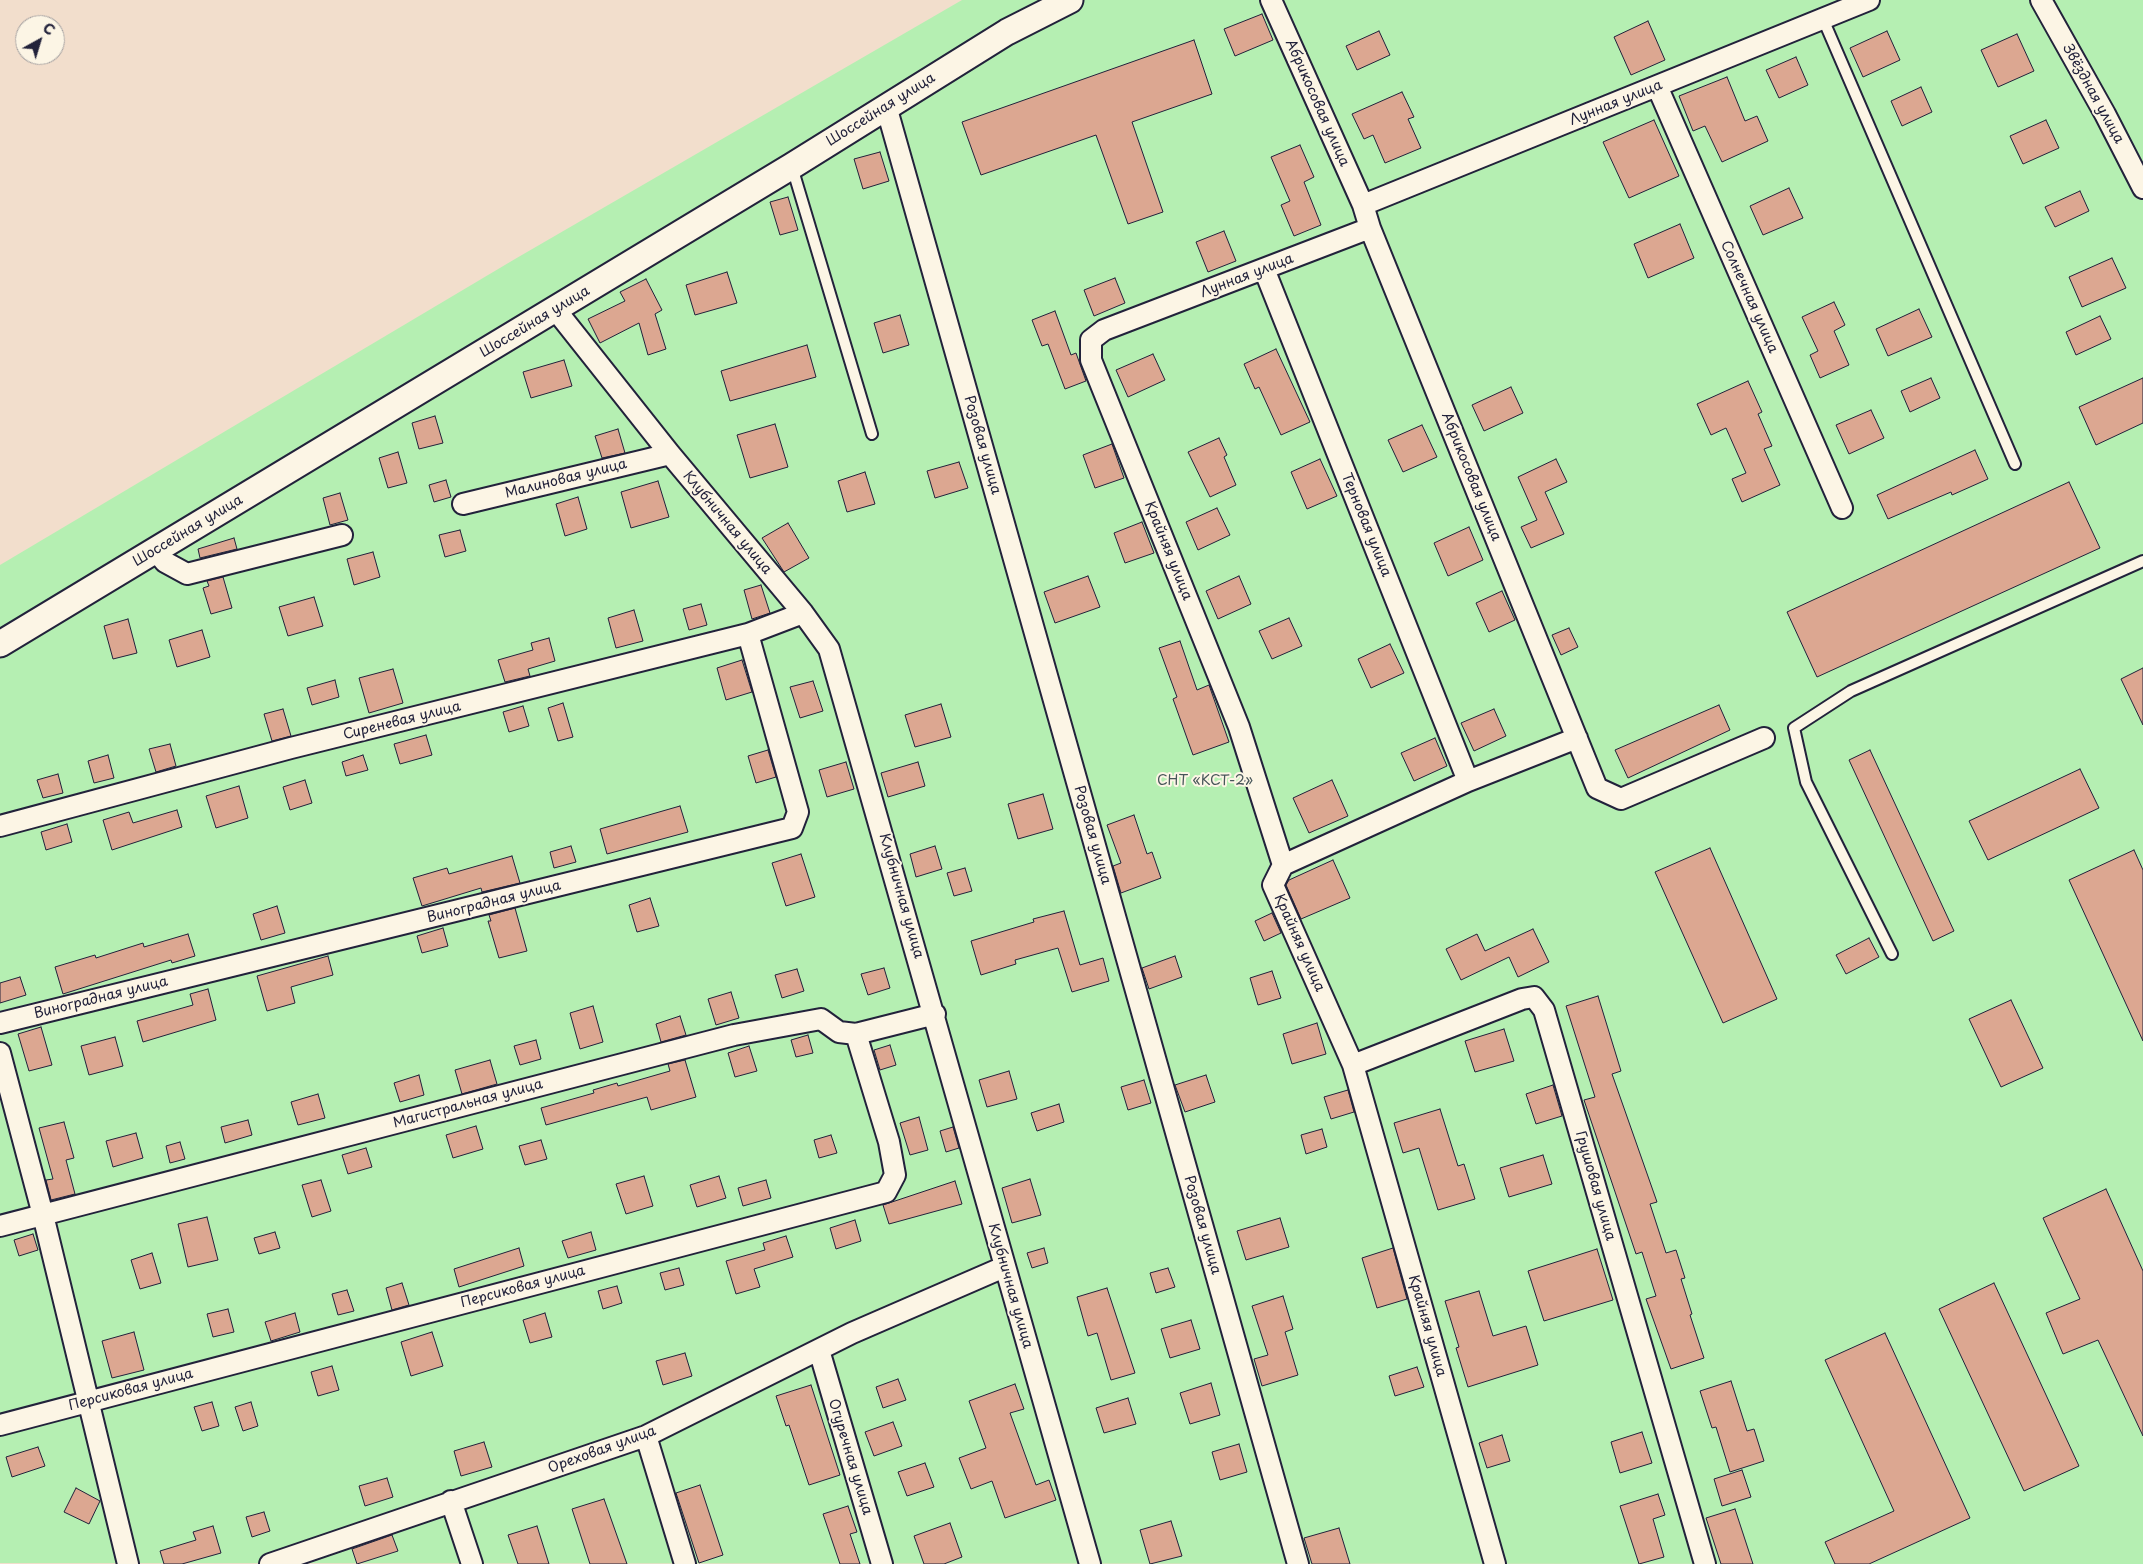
<!DOCTYPE html>
<meta charset="utf-8">
<style>
body{margin:0}
#map{position:relative;width:2143px;height:1564px;overflow:hidden;background:#f2decc;font-family:"Playpen Sans",sans-serif}
canvas{display:block}
.north{position:absolute;left:15px;top:15px;width:50px;height:50px;box-sizing:border-box;background:#fcf5e5;border:1px solid #a5a1a1;border-radius:50%;rotate:39deg;font-size:14px;font-weight:700;line-height:20px;text-align:center;color:#22223b}
.north::after{content:'';display:block;margin:auto;width:18px;height:22px;background:#22223b;clip-path:polygon(50% 0,100% 100%,50% 72%,0 100%)}
</style>
<div id="map">
<canvas width="2143" height="1564"></canvas>
<div class="north">С</div>
</div>
<script>
const c = document.querySelector('canvas').getContext('2d');
c.lineJoin = 'round';
function fill(path, color) { c.fillStyle = color; c.fill(path, 'evenodd'); }
const shape = rows => new Path2D(rows.map(r => 'M' + r).join(''));
function strokePath(path, color, width, dash) { c.strokeStyle = color; c.lineWidth = width; c.lineCap = dash ? 'butt' : 'round'; c.setLineDash(dash || []); c.stroke(path); }
function write(font, color, halo, rows, align = 'center') {
  c.font = font + ' "Playpen Sans",sans-serif'; c.lineWidth = 4; c.setLineDash([]); c.textBaseline = 'middle'; c.strokeStyle = halo; c.fillStyle = color; for (const [text, x, y, turn = 0] of rows) {
    c.save(); c.translate(x, y); c.rotate((+turn || 0) * Math.PI / 180); c.textAlign = isNaN(turn) ? turn : align; if (halo) c.strokeText(text, 0, 0); c.fillText(text, 0, 0); c.restore();
  }
}
const green = shape([
 [962,0,2143,0,2143,1564,0,1563,0,565,515,259]
]);
const building = shape([
 [1262,14,1273,40,1235,56,1224,29,1262,14],
 [1648,21,1665,60,1631,75,1614,37,1648,21],
 [1379,31,1390,55,1357,70,1346,46,1379,31],
 [1887,31,1900,60,1863,77,1850,48,1887,31],
 [2017,34,2034,71,1998,87,1981,50,2017,34],
 [1194,40,1212,94,1132,122,1163,212,1128,224,1096,135,981,175,962,122,1194,40],
 [1796,57,1808,85,1779,98,1766,70,1796,57],
 [1727,77,1745,121,1757,116,1768,141,1722,162,1705,126,1693,131,1679,96,1727,77],
 [1921,87,1932,112,1902,126,1891,101,1921,87],
 [1402,92,1414,117,1408,119,1421,148,1385,163,1373,135,1364,139,1352,114,1402,92],
 [1654,120,1679,176,1629,198,1603,142,1654,120],
 [2046,120,2059,148,2023,164,2010,136,2046,120],
 [1300,145,1314,177,1304,182,1321,225,1294,236,1281,205,1290,201,1271,157,1300,145],
 [880,152,889,181,863,189,854,159,880,152],
 [1789,188,1803,218,1763,235,1750,206,1789,188],
 [2080,191,2089,211,2055,227,2045,207,2080,191],
 [788,197,798,230,780,235,770,202,788,197],
 [1680,224,1694,258,1648,278,1634,244,1680,224],
 [1224,231,1236,261,1208,272,1196,242,1224,231],
 [2112,258,2126,288,2082,307,2069,277,2112,258],
 [727,272,737,303,695,315,686,285,727,272],
 [1115,278,1125,303,1094,316,1084,290,1115,278],
 [646,279,662,310,655,314,666,349,648,355,639,323,600,343,588,319,625,301,620,292,646,279],
 [1834,302,1845,325,1834,331,1849,365,1820,378,1810,355,1818,351,1802,317,1834,302],
 [1919,309,1932,337,1888,356,1876,329,1919,309],
 [1055,311,1071,355,1076,353,1086,381,1065,389,1048,344,1042,346,1032,320,1055,311],
 [900,315,909,345,883,353,874,323,900,315],
 [2100,316,2111,339,2076,355,2066,332,2100,316],
 [807,345,816,377,730,401,721,371,807,345],
 [1276,349,1310,422,1281,435,1259,387,1255,389,1244,364,1276,349],
 [1153,354,1165,380,1128,397,1116,370,1153,354],
 [564,360,572,386,531,398,523,372,564,360],
 [1931,378,1940,398,1910,412,1901,391,1931,378],
 [2143,378,2143,423,2096,445,2079,407,2143,378],
 [1748,381,1762,412,1758,414,1772,446,1764,449,1780,485,1742,502,1732,479,1746,473,1726,428,1711,435,1697,404,1748,381],
 [1511,387,1523,413,1484,431,1472,405,1511,387],
 [1871,410,1884,438,1849,454,1836,425,1871,410],
 [435,416,443,443,419,449,412,423,435,416],
 [775,424,788,467,750,478,737,435,775,424],
 [1422,425,1437,457,1403,472,1388,440,1422,425],
 [618,429,625,453,602,458,595,436,618,429],
 [1219,438,1227,455,1224,457,1236,485,1210,497,1188,452,1219,438],
 [1112,444,1124,478,1095,488,1083,455,1112,444],
 [1975,450,1988,479,1952,495,1951,492,1888,519,1877,495,1975,450],
 [398,452,407,483,388,488,379,458,398,452],
 [1320,459,1337,496,1307,509,1291,472,1320,459],
 [1556,459,1567,482,1545,492,1564,534,1531,548,1521,527,1537,520,1518,477,1556,459],
 [959,462,968,488,935,498,927,471,959,462],
 [865,472,875,504,847,512,838,481,865,472],
 [446,480,451,497,434,502,429,485,446,480],
 [658,481,669,517,631,528,621,492,658,481],
 [2069,482,2100,548,1817,677,1787,612,2069,482],
 [340,493,348,520,330,525,323,498,340,493],
 [578,497,587,529,565,536,556,504,578,497],
 [1217,508,1230,535,1198,550,1186,522,1217,508],
 [1142,522,1154,553,1125,563,1114,533,1142,522],
 [788,523,809,558,784,572,762,538,788,523],
 [1469,527,1483,560,1448,576,1434,543,1469,527],
 [460,530,466,551,445,557,439,535,460,530],
 [234,538,237,549,200,558,198,549,234,538],
 [373,552,380,577,354,585,347,559,373,552],
 [1088,576,1100,607,1055,623,1044,592,1088,576],
 [1239,576,1251,604,1218,619,1206,591,1239,576],
 [223,577,232,608,211,614,203,588,209,586,207,581,223,577],
 [761,585,770,613,752,619,744,590,761,585],
 [1502,591,1515,620,1489,632,1476,603,1502,591],
 [314,597,323,626,288,636,279,607,314,597],
 [701,604,707,625,689,630,683,609,701,604],
 [634,610,643,641,616,648,608,618,634,610],
 [1289,618,1302,646,1272,659,1259,631,1289,618],
 [128,619,137,653,113,659,104,626,128,619],
 [1569,628,1578,647,1561,655,1552,635,1569,628],
 [202,630,210,657,177,667,169,640,202,630],
 [549,638,555,661,528,669,530,676,505,682,498,660,533,650,531,643,549,638],
 [1180,641,1197,690,1209,685,1229,742,1193,755,1173,699,1177,697,1159,648,1180,641],
 [1390,644,1404,673,1371,688,1358,659,1390,644],
 [742,660,752,692,726,700,717,668,742,660],
 [2143,668,2143,725,2121,679,2143,668],
 [393,669,403,703,369,713,359,678,393,669],
 [335,680,339,697,312,705,307,688,335,680],
 [813,681,823,711,800,718,790,687,813,681],
 [563,703,573,737,558,741,548,708,563,703],
 [941,704,951,737,915,747,905,715,941,704],
 [1719,705,1730,730,1628,778,1615,750,1719,705],
 [523,706,529,726,509,732,503,712,523,706],
 [283,709,291,736,272,741,264,714,283,709],
 [1494,709,1506,736,1474,751,1461,723,1494,709],
 [426,735,432,755,400,764,394,744,426,735],
 [1435,738,1447,766,1414,781,1401,753,1435,738],
 [170,744,176,766,156,772,149,749,170,744],
 [768,750,776,777,756,783,748,756,768,750],
 [1870,750,1954,931,1933,941,1849,760,1870,750],
 [108,755,114,778,94,783,88,761,108,755],
 [363,755,368,770,346,776,342,762,363,755],
 [846,762,854,789,827,797,819,770,846,762],
 [918,762,925,786,888,797,881,773,918,762],
 [2080,769,2099,808,1988,860,1969,821,2080,769],
 [58,774,63,793,43,798,37,780,58,774],
 [305,780,312,803,290,810,283,787,305,780],
 [1332,780,1348,816,1309,833,1293,798,1332,780],
 [239,786,248,818,216,828,206,796,239,786],
 [1043,794,1053,829,1018,839,1008,804,1043,794],
 [680,806,688,832,607,854,600,829,680,806],
 [177,810,182,827,112,850,103,820,129,812,133,823,177,810],
 [1134,815,1147,854,1152,852,1161,878,1121,893,1113,866,1121,863,1107,825,1134,815],
 [67,824,72,842,46,850,41,832,67,824],
 [571,846,576,862,554,868,550,852,571,846],
 [935,846,942,869,916,877,910,854,935,846],
 [1710,848,1777,999,1723,1023,1655,872,1710,848],
 [2134,850,2143,870,2143,1041,2069,880,2134,850],
 [801,854,815,897,786,906,772,863,801,854],
 [512,856,520,883,482,892,481,888,422,906,413,878,447,868,449,874,512,856],
 [1333,860,1350,898,1301,919,1286,885,1289,880,1333,860],
 [965,868,972,891,954,896,947,873,965,868],
 [650,898,659,926,637,932,629,905,650,898],
 [277,906,285,933,261,940,253,914,277,906],
 [515,908,527,951,499,958,488,921,491,921,489,915,515,908],
 [1064,911,1080,965,1103,958,1109,981,1072,992,1058,948,1015,960,1016,964,981,975,971,941,1034,922,1033,919,1064,911],
 [1272,913,1281,933,1264,941,1255,921,1272,913],
 [443,928,448,946,422,953,417,936,443,928],
 [1533,929,1549,962,1518,977,1509,957,1461,980,1446,949,1477,934,1485,951,1533,929],
 [188,934,195,956,172,963,171,960,63,994,55,967,95,955,96,958,143,943,144,947,188,934],
 [1869,938,1879,957,1846,974,1836,955,1869,938],
 [328,956,333,975,291,987,295,1003,267,1011,257,976,328,956],
 [1175,956,1182,977,1149,989,1142,968,1175,956],
 [884,968,890,988,868,995,861,974,884,968],
 [797,969,804,991,782,998,775,975,797,969],
 [1272,971,1281,998,1258,1005,1250,978,1272,971],
 [20,977,26,995,0,1003,0,983,20,977],
 [208,989,216,1020,143,1042,137,1021,193,1005,190,994,208,989],
 [731,992,739,1018,716,1025,708,999,731,992],
 [1598,996,1621,1071,1612,1074,1657,1202,1650,1204,1666,1253,1676,1250,1685,1278,1681,1279,1692,1314,1690,1315,1704,1358,1671,1369,1646,1299,1656,1296,1642,1252,1636,1254,1584,1100,1595,1097,1566,1006,1598,996],
 [2011,1000,2043,1068,2001,1087,1969,1019,2011,1000],
 [593,1006,603,1042,580,1049,570,1013,593,1006],
 [680,1016,686,1035,661,1042,656,1024,680,1016],
 [1317,1023,1326,1054,1292,1064,1283,1034,1317,1023],
 [41,1027,52,1065,29,1071,18,1034,41,1027],
 [1504,1029,1514,1061,1475,1072,1465,1041,1504,1029],
 [808,1035,813,1053,796,1057,791,1040,808,1035],
 [115,1037,123,1066,89,1075,81,1046,115,1037],
 [536,1040,541,1059,520,1065,514,1046,536,1040],
 [890,1045,896,1065,880,1070,874,1050,890,1045],
 [749,1046,757,1071,735,1077,728,1053,749,1046],
 [490,1060,497,1084,462,1094,455,1070,490,1060],
 [685,1060,696,1097,651,1110,647,1097,546,1125,541,1108,594,1093,593,1090,617,1083,618,1086,670,1071,668,1064,685,1060],
 [1009,1071,1017,1099,987,1107,979,1080,1009,1071],
 [419,1075,424,1095,400,1102,394,1083,419,1075],
 [1206,1075,1215,1102,1185,1112,1175,1085,1206,1075],
 [1144,1080,1151,1103,1128,1110,1121,1087,1144,1080],
 [1553,1085,1562,1116,1536,1124,1526,1094,1553,1085],
 [1348,1090,1354,1112,1331,1119,1324,1097,1348,1090],
 [318,1094,325,1118,298,1125,291,1102,318,1094],
 [1059,1104,1064,1122,1037,1131,1031,1113,1059,1104],
 [1440,1109,1458,1166,1464,1164,1475,1199,1438,1210,1419,1148,1403,1153,1394,1123,1440,1109],
 [919,1117,928,1150,910,1155,900,1123,919,1117],
 [248,1120,252,1135,225,1143,221,1127,248,1120],
 [64,1122,74,1158,66,1160,75,1194,51,1200,46,1180,53,1179,39,1128,64,1122],
 [476,1126,483,1149,453,1158,446,1135,476,1126],
 [953,1127,959,1148,946,1152,940,1131,953,1127],
 [1322,1129,1327,1147,1306,1154,1301,1135,1322,1129],
 [136,1133,143,1158,113,1167,106,1141,136,1133],
 [831,1135,837,1153,819,1158,814,1140,831,1135],
 [541,1140,547,1159,525,1165,519,1146,541,1140],
 [180,1142,185,1159,170,1163,166,1146,180,1142],
 [366,1148,372,1167,348,1174,342,1155,366,1148],
 [1543,1155,1552,1184,1509,1197,1500,1168,1543,1155],
 [644,1176,653,1206,626,1214,616,1184,644,1176],
 [719,1176,726,1198,697,1207,690,1185,719,1176],
 [1030,1179,1041,1215,1012,1223,1002,1188,1030,1179],
 [321,1180,331,1211,312,1217,302,1185,321,1180],
 [766,1180,771,1198,743,1206,738,1188,766,1180],
 [955,1181,962,1204,889,1224,883,1205,955,1181],
 [2106,1189,2143,1271,2143,1436,2098,1340,2063,1354,2046,1313,2080,1299,2043,1218,2106,1189],
 [207,1217,218,1260,188,1267,178,1224,207,1217],
 [1280,1218,1289,1247,1246,1260,1237,1231,1280,1218],
 [855,1220,861,1241,836,1249,830,1228,855,1220],
 [275,1232,280,1248,259,1254,254,1238,275,1232],
 [591,1232,596,1250,568,1258,562,1241,591,1232],
 [33,1234,38,1250,19,1256,14,1240,33,1234],
 [786,1236,793,1257,754,1269,760,1287,736,1294,726,1261,765,1250,763,1243,786,1236],
 [519,1248,524,1266,459,1287,454,1269,519,1248],
 [1044,1248,1048,1263,1032,1268,1027,1253,1044,1248],
 [1393,1248,1407,1299,1377,1308,1362,1258,1393,1248],
 [1597,1249,1613,1300,1544,1321,1528,1271,1597,1249],
 [152,1253,161,1283,140,1289,131,1260,152,1253],
 [679,1268,684,1285,665,1290,660,1273,679,1268],
 [1168,1268,1175,1287,1156,1293,1150,1273,1168,1268],
 [402,1283,409,1305,392,1310,386,1288,402,1283],
 [1994,1283,2079,1466,2024,1491,1939,1309,1994,1283],
 [617,1286,622,1303,603,1309,598,1291,617,1286],
 [1107,1288,1135,1373,1111,1380,1097,1333,1088,1336,1077,1297,1107,1288],
 [347,1290,354,1311,338,1315,332,1294,347,1290],
 [1479,1291,1493,1336,1526,1326,1538,1365,1468,1387,1456,1348,1459,1347,1445,1301,1479,1291],
 [1283,1296,1293,1329,1285,1332,1298,1375,1262,1386,1254,1359,1268,1355,1252,1306,1283,1296],
 [228,1309,234,1332,213,1337,207,1314,228,1309],
 [295,1313,300,1332,271,1341,265,1322,295,1313],
 [545,1313,552,1337,530,1343,523,1320,545,1313],
 [1191,1320,1200,1349,1170,1358,1161,1329,1191,1320],
 [134,1332,144,1370,112,1378,102,1341,134,1332],
 [432,1332,443,1366,411,1376,401,1342,432,1332],
 [1885,1333,1970,1518,1869,1564,1835,1564,1825,1542,1894,1511,1825,1360,1885,1333],
 [685,1353,692,1376,663,1385,656,1361,685,1353],
 [332,1366,339,1390,318,1396,311,1372,332,1366],
 [1417,1367,1424,1387,1395,1396,1389,1376,1417,1367],
 [898,1379,906,1400,883,1408,876,1387,898,1379],
 [1731,1381,1747,1431,1754,1429,1764,1461,1730,1472,1716,1427,1712,1428,1700,1391,1731,1381],
 [1211,1383,1220,1415,1190,1424,1180,1393,1211,1383],
 [1015,1384,1024,1409,1010,1413,1036,1485,1049,1480,1056,1500,1005,1518,992,1481,971,1489,959,1458,986,1448,969,1401,1015,1384],
 [811,1385,840,1475,809,1485,789,1425,786,1426,776,1396,811,1385],
 [1128,1398,1136,1424,1104,1433,1096,1408,1128,1398],
 [212,1402,219,1426,202,1431,194,1407,212,1402],
 [251,1402,258,1426,243,1431,235,1407,251,1402],
 [893,1422,902,1446,874,1456,865,1432,893,1422],
 [1642,1432,1652,1463,1620,1473,1611,1442,1642,1432],
 [1502,1435,1510,1461,1487,1468,1479,1443,1502,1435],
 [484,1442,492,1467,461,1476,454,1451,484,1442],
 [1239,1444,1247,1472,1220,1480,1212,1452,1239,1444],
 [38,1447,45,1466,12,1477,6,1457,38,1447],
 [925,1463,934,1487,907,1496,898,1472,925,1463],
 [1742,1470,1751,1497,1722,1506,1714,1479,1742,1470],
 [387,1478,393,1497,365,1506,359,1486,387,1478],
 [700,1485,723,1555,699,1563,676,1493,700,1485],
 [76,1488,100,1501,89,1524,64,1512,76,1488],
 [1658,1494,1665,1515,1653,1519,1664,1557,1639,1564,1620,1506,1658,1494],
 [604,1499,627,1564,590,1564,572,1509,604,1499],
 [848,1506,857,1532,850,1534,860,1564,840,1564,823,1514,848,1506],
 [1735,1509,1753,1564,1721,1564,1706,1518,1735,1509],
 [264,1512,270,1531,252,1537,246,1517,264,1512],
 [1171,1521,1182,1556,1150,1564,1140,1530,1171,1521],
 [950,1523,962,1557,944,1564,924,1564,914,1536,950,1523],
 [213,1526,221,1553,182,1564,164,1564,160,1551,196,1540,193,1532,213,1526],
 [537,1526,549,1564,518,1564,508,1535,537,1526],
 [1339,1528,1350,1564,1312,1564,1304,1538,1339,1528],
 [392,1535,398,1551,357,1564,352,1549,392,1535]
]);
const service = shape([
 [1823,19,2015,464],
 [792,167,872,434],
 [1892,954,1806,782,1794,728,1851,691,2143,561]
]);
const minor = shape([
 [1271,0,1363,205,1370,228,1597,788,1621,799,1764,738],
 [2041,0,2105,114,2143,188],
 [1657,86,1842,508],
 [886,106,1298,1564],
 [1363,205,1869,0],
 [1370,228,1104,330,1091,340,1091,360,1239,727,1283,865,1273,885,1353,1065,1495,1564],
 [1264,269,1468,781],
 [555,309,670,454,803,613,829,649,1090,1564],
 [463,504,670,454],
 [156,551,165,562,187,574,342,535],
 [0,826,291,748,748,634,803,613],
 [1283,865,1468,781,1577,738],
 [0,1023,792,828,798,812,748,634],
 [0,1053,43,1215,128,1564],
 [1353,1065,1522,999,1534,997,1544,1010,1705,1564],
 [0,1226,734,1035,821,1019,839,1032,856,1034,935,1014],
 [819,1350,882,1564],
 [0,1425,886,1192,895,1175,889,1142,856,1034],
 [646,1436,685,1564],
 [451,1501,472,1564],
 [270,1564,646,1436,852,1333,1004,1267]
]);
const tertiary = shape([
 [0,644,792,166,1007,32,1070,0]
]);
const streetNames = [
 ["Звёздная улица",2093,94,61],
 ["Абрикосовая улица",1317,103,66],
 ["Лунная улица",1616,103,-22],
 ["Шоссейная улица",881,110,-32],
 ["Лунная улица",1247,276,-21],
 ["Солнечная улица",1749,297,66],
 ["Шоссейная улица",535,322,-31],
 ["Розовая улица",982,445,74],
 ["Абрикосовая улица",1471,477,68],
 ["Малиновая улица",566,479,-14],
 ["Клубничная улица",727,523,50],
 ["Терновая улица",1366,525,68],
 ["Шоссейная улица",188,531,-31],
 ["Крайняя улица",1168,551,68],
 ["Сиреневая улица",402,721,-14],
 ["Розовая улица",1092,835,74],
 ["Клубничная улица",901,896,74],
 ["Виноградная улица",494,902,-14],
 ["Крайняя улица",1299,943,66],
 ["Виноградная улица",101,998,-14],
 ["Магистральная улица",468,1104,-15],
 ["Грушовая улица",1595,1186,74],
 ["Розовая улица",1202,1225,74],
 ["Клубничная улица",1010,1286,74],
 ["Персиковая улица",523,1287,-15],
 ["Крайняя улица",1427,1326,74],
 ["Персиковая улица",131,1390,-15],
 ["Ореховая улица",602,1450,-20],
 ["Огуречная улица",850,1457,73]
];
const parkNames = [
 ["СНТ «КСТ-2»",1205,781]
];
fill(green, '#b5efb2');
fill(building, '#dca791');
strokePath(building, '#22223b', 1);
strokePath(service, '#22223b', 14);
strokePath(minor, '#22223b', 24);
strokePath(tertiary, '#22223b', 29);
strokePath(service, '#fcf5e5', 10);
strokePath(minor, '#fcf5e5', 20);
strokePath(tertiary, '#fcf5e5', 25);
write('14px', '#22223b', '#fcf5e5', streetNames);
write('14px', '#475559', '#fcf5e5', parkNames);
</script>
